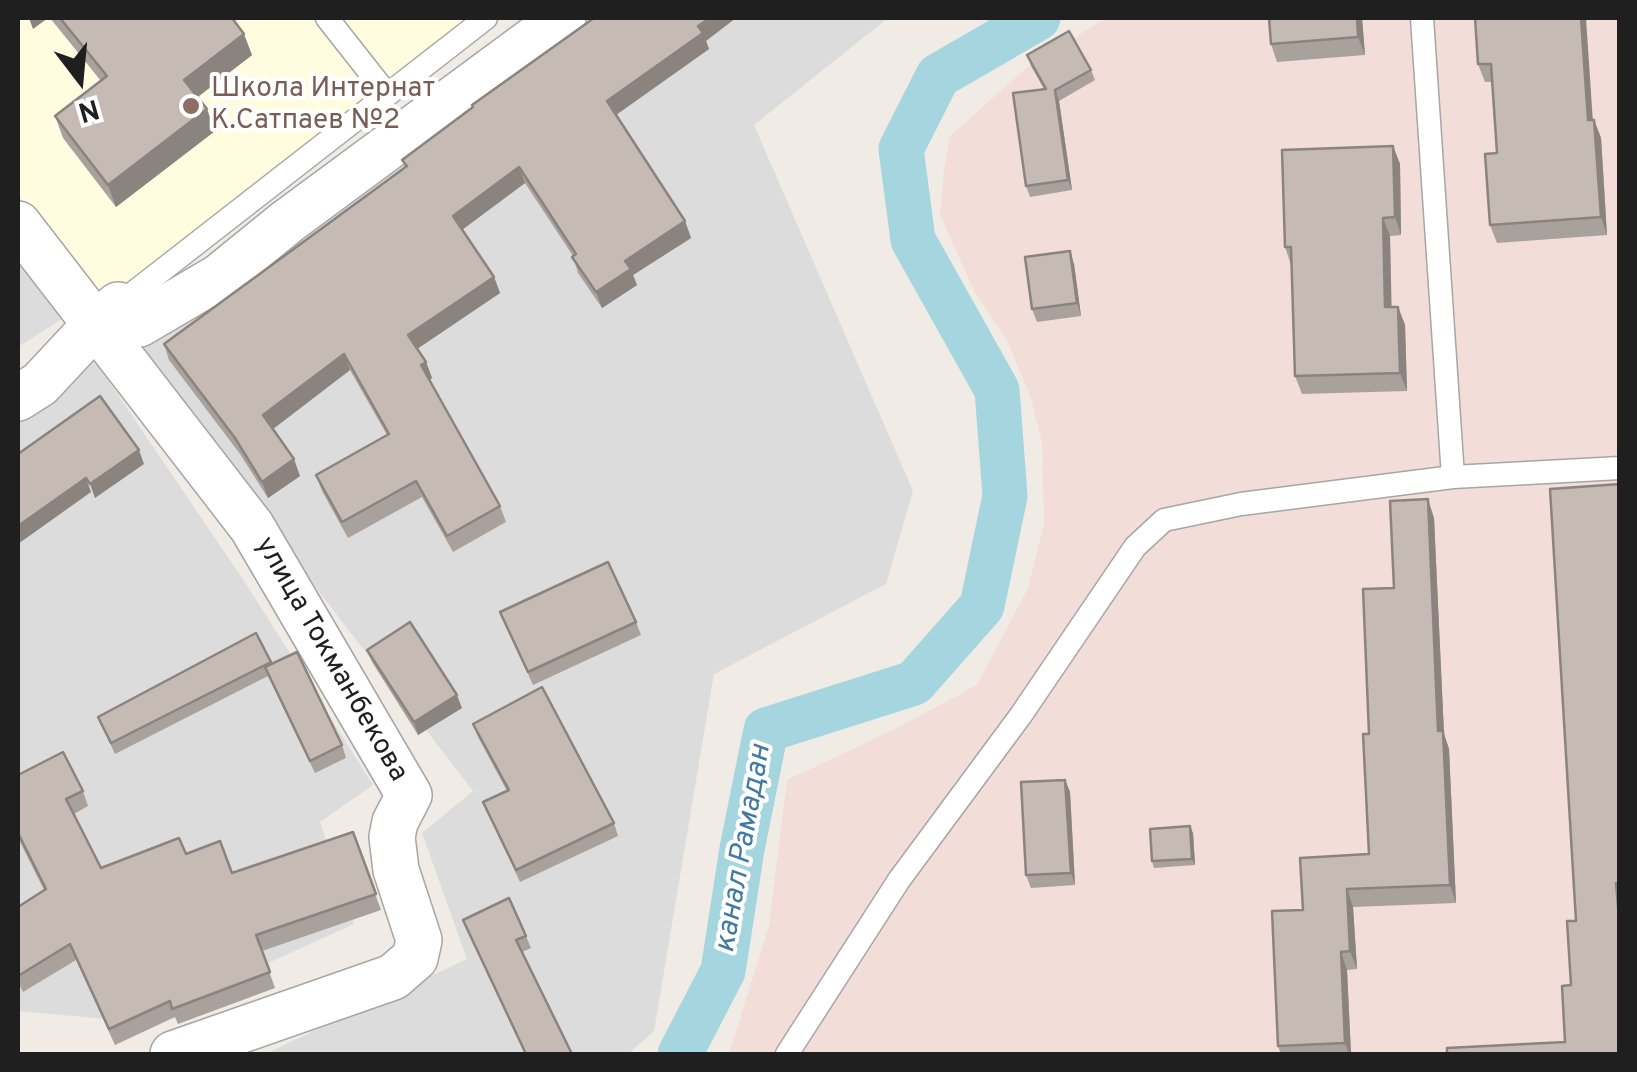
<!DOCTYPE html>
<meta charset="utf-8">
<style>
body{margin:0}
#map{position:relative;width:1637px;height:1072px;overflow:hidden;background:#f0ece5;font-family:Overpass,sans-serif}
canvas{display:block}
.frame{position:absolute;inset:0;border:20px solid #1f1f1f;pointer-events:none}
.north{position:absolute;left:30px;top:30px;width:100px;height:100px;-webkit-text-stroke:8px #fff;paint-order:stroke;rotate:164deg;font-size:28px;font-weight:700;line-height:40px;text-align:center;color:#1f1f1f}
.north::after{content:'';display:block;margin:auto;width:35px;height:45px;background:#1f1f1f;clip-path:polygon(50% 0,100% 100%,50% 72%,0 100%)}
</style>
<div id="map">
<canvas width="1637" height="1072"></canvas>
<div class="frame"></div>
<div class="north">N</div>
</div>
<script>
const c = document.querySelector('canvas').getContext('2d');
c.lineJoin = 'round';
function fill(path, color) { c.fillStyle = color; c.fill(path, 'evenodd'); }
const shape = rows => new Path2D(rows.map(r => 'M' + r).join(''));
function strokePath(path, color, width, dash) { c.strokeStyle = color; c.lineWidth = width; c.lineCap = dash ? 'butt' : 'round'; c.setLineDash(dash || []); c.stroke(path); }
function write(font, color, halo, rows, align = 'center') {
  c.font = font + ' Overpass,sans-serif'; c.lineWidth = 8; c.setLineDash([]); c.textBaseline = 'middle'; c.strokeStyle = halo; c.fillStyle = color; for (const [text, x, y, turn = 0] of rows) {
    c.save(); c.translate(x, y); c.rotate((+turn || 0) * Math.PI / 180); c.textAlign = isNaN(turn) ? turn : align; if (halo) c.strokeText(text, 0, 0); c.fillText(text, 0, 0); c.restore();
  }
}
const residential = shape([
 [533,18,888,18,754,125,913,491,886,584,714,674,654,1031,628,1054,265,1054,467,959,422,833,473,791,116,329],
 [18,260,62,319,18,347],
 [79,337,248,587,373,785,320,822,354,924,139,1022,18,1011,18,378]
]);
const education = shape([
 [18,18,481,18,100,305,18,194]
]);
const military = shape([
 [1106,18,1619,18,1619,1054,729,1054,769,926,787,780,899,727,977,685,1028,588,1044,523,1042,443,1031,398,1007,340,975,293,940,215,944,171,950,136,1026,68]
]);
const canal = shape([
 [680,1054,723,971,742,849,766,730,914,683,982,606,1005,496,997,390,913,240,901,149,938,76,1038,18]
]);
const service = shape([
 [327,18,386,93],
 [1422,18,1453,477],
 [124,300,486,18],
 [787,1054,899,880,1021,715,1135,547,1164,520,1241,504,1453,477,1620,468]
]);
const minor = shape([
 [18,224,252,527,409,795,395,822,392,837,396,870,419,940,415,958,393,977,173,1054],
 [95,325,139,324,219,277,288,221,563,18],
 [18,398,40,384,95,325,118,305]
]);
const wall = shape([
 [50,18,232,18,252,55,198,97,215,131,116,207,63,138,55,116,101,81],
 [1362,18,1365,55,1277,62,1271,44],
 [1475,18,1594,120,1601,138,1607,235,1497,243,1490,225,1497,153,1492,82,1485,82,1478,64],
 [706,41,709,49,616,115,685,221,691,238,633,275,637,285,602,308,578,273,573,256,525,183,462,230,494,277,500,293,417,349,426,362,432,378,429,380,500,506,506,522,453,552,422,497,348,538,322,491,316,475,387,435,350,370,273,429,300,476,268,498,240,454,169,360,164,344,405,167,402,160],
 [1027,55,1091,70,1095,80,1059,101,1072,190,1030,197,1026,186,1044,89,1031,66],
 [1393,146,1400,164,1401,235,1390,236,1391,307,1398,307,1405,325,1407,391,1302,394,1295,376,1291,265,1285,247],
 [1074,264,1081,316,1037,322,1032,309],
 [1434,518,1444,734,1449,749,1456,903,1353,907,1357,969,1347,970,1351,1054,1281,1054,1278,1046,1303,910,1369,854,1369,734,1394,588],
 [500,612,636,622,641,635,533,685],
 [256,633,272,664,342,745,346,758,315,773,268,676,115,754,98,717],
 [367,650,462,708,418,735,372,662],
 [473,724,614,823,618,836,520,882,483,802,507,791,478,737],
 [18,775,83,791,88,806,74,814,101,868,186,854,232,873,353,832,381,910,262,951,275,988,178,1024,175,1017,115,1045,76,960,23,992,18,982,18,907,44,890,18,838],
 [1065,780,1070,792,1075,885,1031,888,1026,875],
 [1193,833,1195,865,1154,868,1152,861],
 [463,920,526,936,531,948,522,952,572,1054,525,1054]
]);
const shadedWall = shape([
 [29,18,48,18,33,29],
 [710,18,736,18,706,41,709,49,613,117,607,101],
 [1357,18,1362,18,1365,55,1358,37],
 [1581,18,1586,18,1594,138,1588,120],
 [244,34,252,55,192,101,184,80],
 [1055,90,1059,101,1072,190,1068,180],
 [207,109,215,131,116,207,108,185],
 [1594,120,1601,138,1607,235,1601,217],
 [1393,146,1400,164,1401,235,1395,217],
 [519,167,525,183,459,232,453,216],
 [1383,218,1390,236,1392,325,1385,307],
 [685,221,691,238,633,275,637,285,602,308,596,292,625,261],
 [1070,251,1074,264,1081,316,1077,303],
 [494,277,500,293,414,351,408,335],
 [1398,307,1405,325,1407,391,1400,373],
 [344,354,350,370,269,432,263,415],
 [426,362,432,378,427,381,421,365],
 [139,450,144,464,95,498,90,484],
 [294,459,300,476,268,498,262,482],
 [86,478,91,492,18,544,18,526],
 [1428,499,1434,518,1444,734,1449,749,1456,903,1450,885,1438,731],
 [457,695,462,708,418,735,414,722],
 [1065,780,1070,792,1075,885,1071,873],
 [1190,826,1193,833,1195,865,1192,859],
 [1347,889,1353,907,1357,969,1350,951],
 [1341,952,1347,970,1351,1054,1349,1054,1345,1043]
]);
const building = shape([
 [60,18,232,18,244,34,184,80,207,109,108,185,55,116,107,76,60,18],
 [594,18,710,18,698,26,703,33,607,101,685,221,625,261,631,269,596,292,572,257,576,254,519,167,453,216,494,277,408,335,426,362,421,365,500,506,447,536,416,481,342,522,316,475,389,434,344,354,263,415,294,459,262,482,235,438,164,344,407,166,402,160,473,107,472,105,594,18],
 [1269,18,1357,18,1358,37,1271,44,1269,18],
 [1475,18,1581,18,1588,120,1594,120,1601,217,1490,225,1485,154,1497,153,1491,64,1478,64,1475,18],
 [1069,31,1091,70,1055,90,1068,180,1026,186,1013,93,1046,89,1027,55,1069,31],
 [1393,146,1395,217,1383,218,1385,307,1398,307,1400,373,1295,376,1291,247,1285,247,1282,150,1393,146],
 [1070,251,1077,303,1032,309,1025,257,1070,251],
 [100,396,139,450,90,484,86,478,18,526,18,454,100,396],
 [1620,484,1620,883,1616,883,1620,930,1620,1054,1447,1054,1447,1048,1565,1042,1562,986,1571,985,1567,921,1576,921,1550,489,1620,484],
 [1428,499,1438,731,1443,731,1450,885,1347,889,1350,951,1341,952,1345,1043,1278,1046,1272,911,1303,910,1300,858,1369,854,1363,734,1369,734,1363,589,1394,588,1390,501,1428,499],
 [608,562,636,622,528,672,500,612,608,562],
 [410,622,457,695,414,722,367,650,410,622],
 [256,633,271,662,111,743,98,717,256,633],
 [297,652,342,745,310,761,265,667,297,652],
 [542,687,614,823,516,870,483,802,509,790,473,724,542,687],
 [63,752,83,791,66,799,101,868,179,838,186,854,220,841,232,873,353,832,376,894,256,935,270,972,172,1009,170,1001,109,1029,70,944,18,976,18,907,46,889,18,833,18,775,63,752],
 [1065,780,1071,873,1026,875,1021,782,1065,780],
 [1190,826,1192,859,1152,861,1150,829,1190,826],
 [509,898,526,936,516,940,572,1054,526,1054,463,920,509,898]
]);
const markers = [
 [191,106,10,"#8d6e63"]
];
const educationNames = [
 ["Школа Интернат",211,90],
 ["К.Сатпаев №2",211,122]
];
const streetNames = [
 ["улица Токманбекова",330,660,60]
];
const waterNames = [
 ["канал Рамадан",745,849,-80]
];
fill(residential, '#dddcdc');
fill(education, '#fffce0');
fill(military, '#f2ddd8');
strokePath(canal, '#a5d6df', 45);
strokePath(service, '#a6a6a6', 25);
strokePath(minor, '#a6a6a6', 48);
strokePath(service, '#fff', 22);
strokePath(minor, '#fff', 45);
fill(wall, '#a9a19b');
fill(shadedWall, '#8a837e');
fill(building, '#c5bbb4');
strokePath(building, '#8a837e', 2.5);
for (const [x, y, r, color] of markers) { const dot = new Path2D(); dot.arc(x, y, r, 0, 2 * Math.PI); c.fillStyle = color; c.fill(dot); strokePath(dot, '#fff', 4); }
write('28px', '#785e54', '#fff', educationNames, 'left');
write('28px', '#1f1f1f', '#fff', streetNames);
write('italic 30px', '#437aa2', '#fff', waterNames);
</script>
